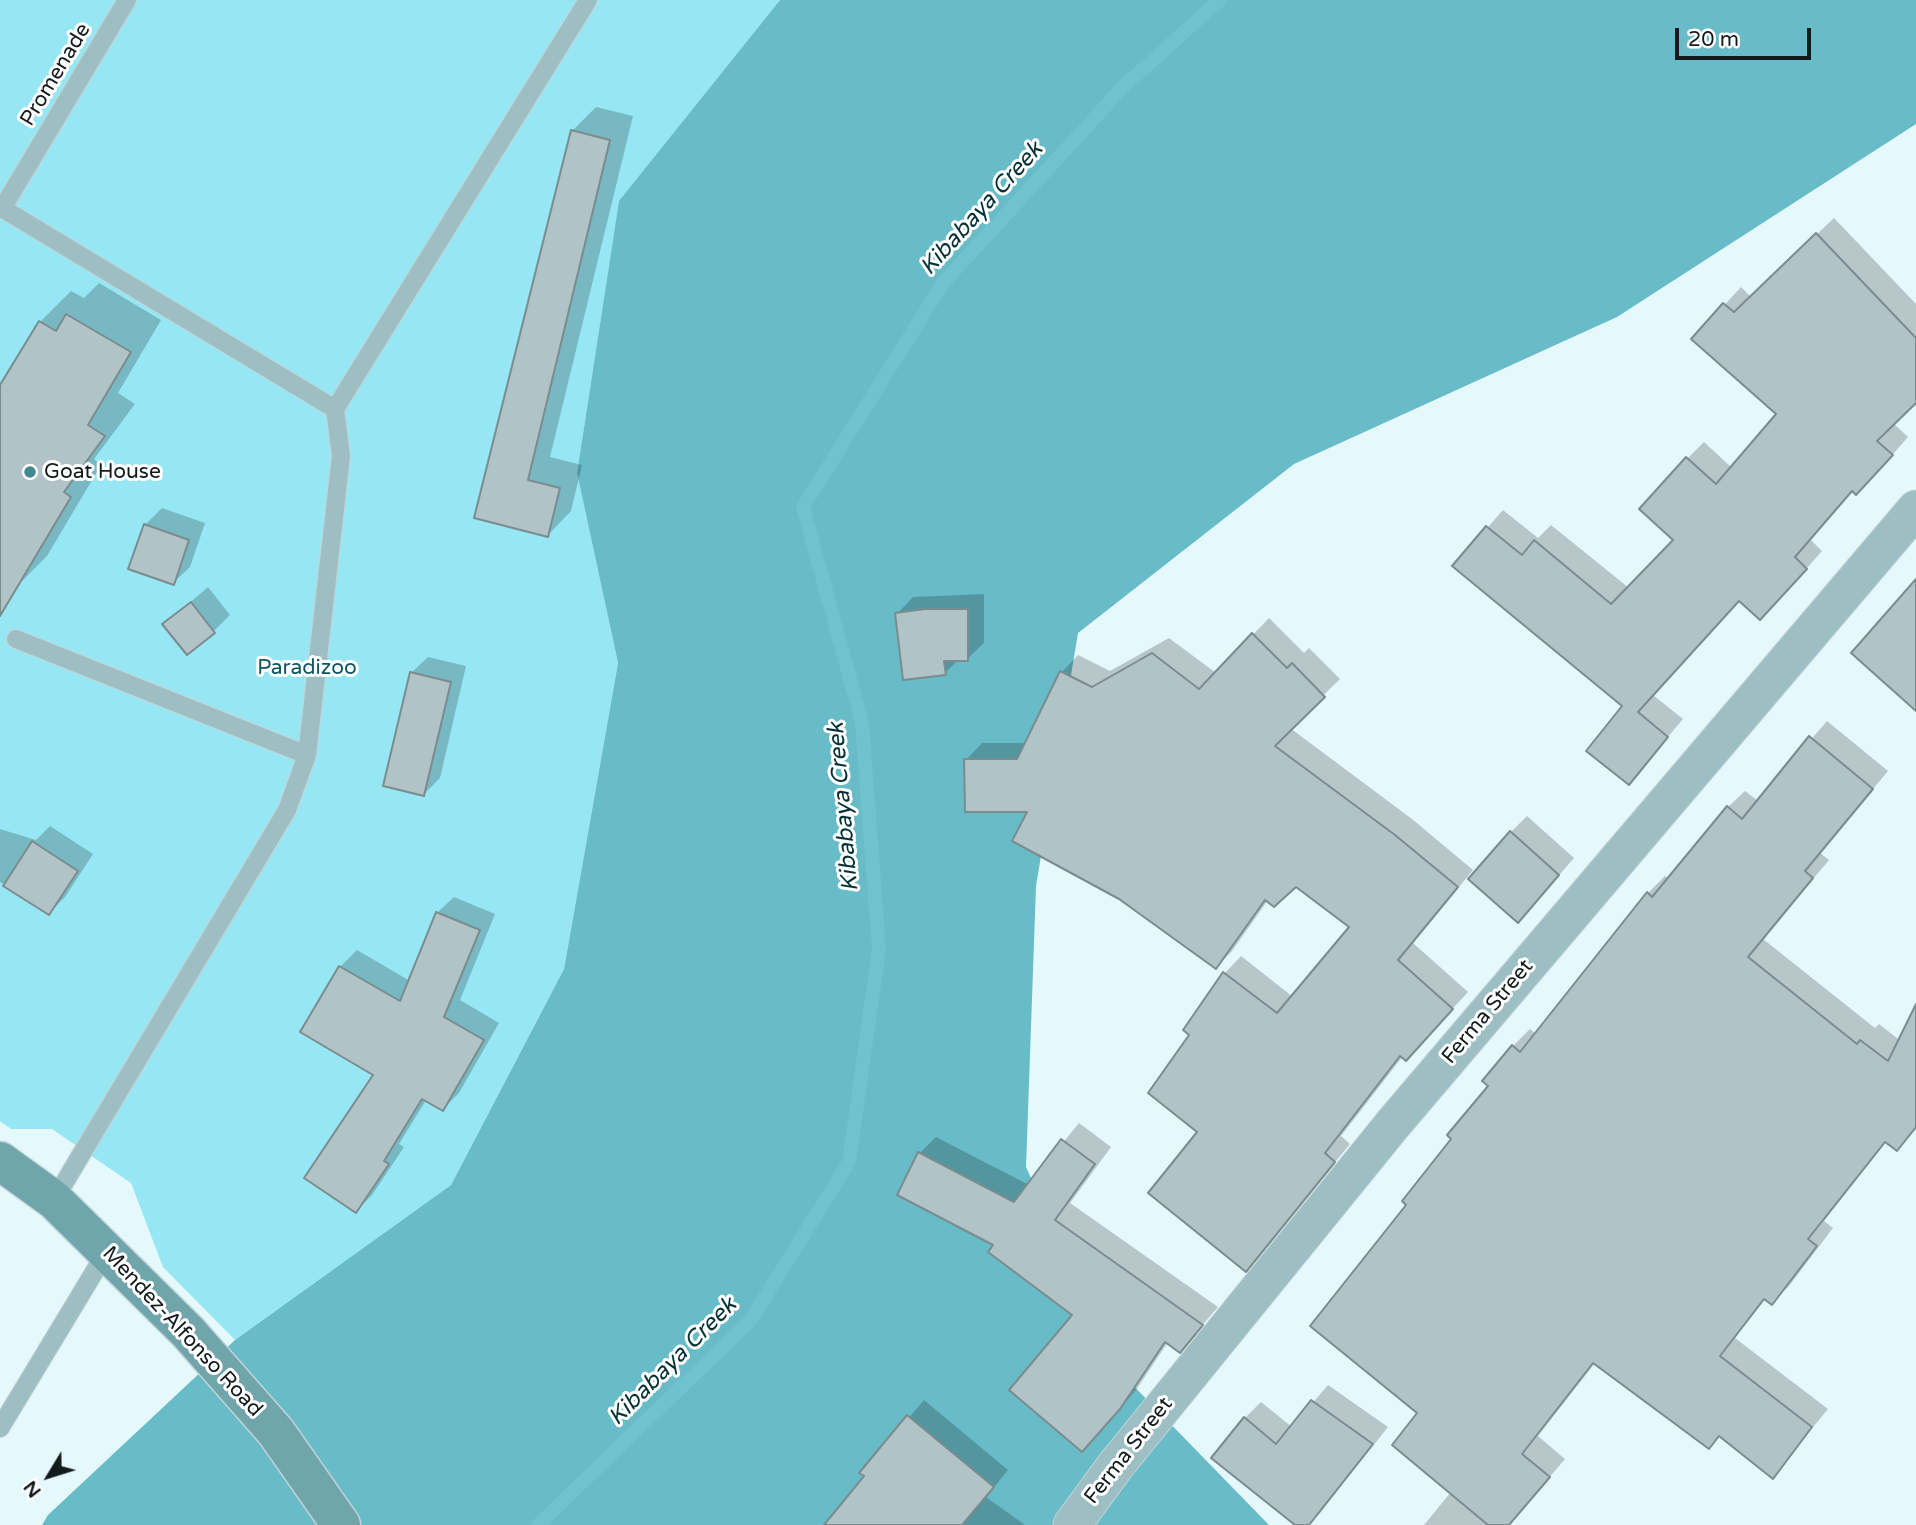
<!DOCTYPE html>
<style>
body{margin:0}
#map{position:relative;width:1916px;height:1525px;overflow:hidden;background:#e5f8fb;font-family:"Varela Round",sans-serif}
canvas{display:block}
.north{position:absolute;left:14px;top:1441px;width:70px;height:70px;-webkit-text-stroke:5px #fff;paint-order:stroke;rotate:232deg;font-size:19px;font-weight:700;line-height:28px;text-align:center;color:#131a1b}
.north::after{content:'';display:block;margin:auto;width:24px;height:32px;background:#131a1b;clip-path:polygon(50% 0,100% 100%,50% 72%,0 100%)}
.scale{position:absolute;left:1675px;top:28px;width:136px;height:32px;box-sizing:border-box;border:4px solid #131a1b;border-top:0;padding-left:9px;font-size:21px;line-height:24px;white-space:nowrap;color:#131a1b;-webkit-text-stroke:5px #fff;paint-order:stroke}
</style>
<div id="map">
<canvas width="1916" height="1525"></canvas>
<div class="north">N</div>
<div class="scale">20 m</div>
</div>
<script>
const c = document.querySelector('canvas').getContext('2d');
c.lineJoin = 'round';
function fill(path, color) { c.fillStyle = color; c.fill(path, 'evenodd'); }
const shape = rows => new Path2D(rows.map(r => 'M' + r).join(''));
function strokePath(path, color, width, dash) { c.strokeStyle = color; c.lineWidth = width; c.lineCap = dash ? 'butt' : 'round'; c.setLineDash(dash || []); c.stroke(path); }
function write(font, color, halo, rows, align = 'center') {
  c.font = font + ' "Varela Round",sans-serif'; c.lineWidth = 6; c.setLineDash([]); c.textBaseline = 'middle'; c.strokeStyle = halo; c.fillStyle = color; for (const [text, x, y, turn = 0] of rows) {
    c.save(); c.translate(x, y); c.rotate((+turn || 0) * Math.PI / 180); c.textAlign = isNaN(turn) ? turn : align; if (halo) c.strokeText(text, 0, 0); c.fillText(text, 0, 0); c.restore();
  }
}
const green = shape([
 [0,0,780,0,619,202,577,473,618,663,564,969,451,1185,235,1340,163,1267,131,1183,52,1129,11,1129,0,1121]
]);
const forest = shape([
 [780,0,1916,0,1916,124,1617,317,1294,464,1078,633,1036,886,1026,1167,1118,1370,1269,1525,42,1525,48,1515,235,1340,451,1185,564,969,618,663,577,473,619,201]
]);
const shadow = shape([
 [596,107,633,116,550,457,582,465,571,511,548,535,476,517,572,131],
 [1834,218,1916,304,1916,401,1893,423,1908,437,1873,477,1853,490,1810,539,1822,551,1777,602,1740,599,1653,695,1683,719,1629,783,1624,706,1454,566,1503,510,1538,538,1551,525,1629,588,1675,540,1687,459,1704,442,1732,468,1779,414,1693,339,1741,287,1751,297],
 [99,283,161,320,118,393,135,404,94,459,101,465,47,556,16,587,0,577,0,388,40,322,71,291,84,298],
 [162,508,205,523,190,567,173,583,145,525],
 [208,587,230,615,214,631,165,624],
 [984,594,984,643,967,659,959,659,945,673,897,614,913,597],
 [1269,618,1304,653,1309,648,1340,679,1290,728,1412,819,1473,870,1413,943,1468,992,1422,1042,1403,1056,1341,1136,1350,1144,1245,1270,1199,1132,1191,1034,1185,1030,1225,973,1241,956,1293,997,1352,926,1296,884,1268,900,1232,951,1216,967,966,760,982,743,1026,743,1062,672,1078,655,1110,671,1169,638,1216,673],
 [428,657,466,666,440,778,424,794,411,673],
 [1827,721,1888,771,1820,853,1829,860,1763,939,1875,1028,1879,1024,1916,1053,1916,1129,1897,1149,1887,1141,1824,1221,1833,1228,1789,1286,1772,1302,1766,1298,1735,1338,1828,1409,1773,1476,1721,1435,1709,1447,1595,1363,1538,1436,1565,1459,1509,1525,1424,1525,1451,1492,1419,1412,1408,1204,1490,1085,1513,1046,1530,1029,1536,1034,1648,893,1665,876,1669,880,1728,807,1745,791,1758,801],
 [1527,816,1574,858,1534,904,1511,832],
 [50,826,93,854,65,897,49,913,0,882,0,829,36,840],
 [454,897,495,914,460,1000,499,1023,459,1093,443,1109,426,1100,399,1144,404,1147,372,1195,356,1211,375,1075,303,1032,340,967,357,950,410,981,437,913],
 [1079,1123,1111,1147,1070,1203,1218,1307,1180,1351,1168,1342,1136,1390,1098,1434,1074,1315,996,1244,920,1153,936,1137,1029,1185],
 [1328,1385,1388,1427,1320,1513,1308,1525,1298,1525,1245,1418,1261,1402,1292,1427],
 [924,1400,1008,1470,986,1497,1025,1525,827,1525,866,1476,862,1473]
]);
const stream = shape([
 [538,1525,750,1321,849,1162,879,949,862,723,803,507,943,283,1124,86,1220,0]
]);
const building = shape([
 [571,130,610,140,528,480,560,488,548,537,474,518,571,130],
 [1816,233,1916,338,1916,403,1877,441,1893,455,1856,495,1852,491,1795,557,1807,569,1760,620,1739,601,1638,712,1668,737,1629,785,1586,751,1622,706,1452,566,1486,526,1522,555,1534,540,1611,604,1673,540,1639,509,1686,457,1716,484,1776,414,1691,339,1723,303,1734,312,1816,233],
 [66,314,131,352,88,425,105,436,64,492,71,497,0,616,0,385,39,321,56,331,66,314],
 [144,524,189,540,174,585,128,569,144,524],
 [1916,579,1916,711,1851,653,1916,579],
 [191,602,215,633,187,655,162,624,191,602],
 [925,609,968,609,968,661,944,661,946,675,903,680,895,613,925,609],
 [1252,633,1287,668,1292,663,1325,697,1275,746,1395,835,1458,887,1398,960,1453,1009,1406,1061,1400,1056,1325,1153,1335,1162,1246,1272,1148,1193,1197,1132,1148,1093,1189,1035,1183,1030,1223,972,1277,1013,1349,927,1296,887,1274,907,1265,900,1216,969,1119,899,1012,841,1027,812,965,812,964,759,1017,759,1060,671,1092,687,1152,653,1199,689,1252,633],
 [410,672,451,682,424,796,383,786,410,672],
 [1809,736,1873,789,1805,871,1813,878,1748,957,1857,1044,1860,1040,1888,1061,1916,1004,1916,1127,1897,1151,1885,1142,1808,1239,1817,1246,1772,1305,1764,1299,1720,1356,1812,1427,1773,1479,1719,1436,1709,1449,1593,1363,1522,1454,1550,1477,1509,1525,1488,1525,1392,1445,1417,1413,1310,1326,1406,1205,1402,1201,1451,1139,1447,1135,1488,1086,1482,1081,1512,1045,1520,1052,1647,892,1652,897,1727,806,1742,819,1809,736],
 [1510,831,1559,875,1518,923,1468,879,1510,831],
 [32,841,78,871,49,915,3,886,32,841],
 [436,912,480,930,444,1017,484,1040,443,1111,422,1099,384,1161,389,1164,356,1213,304,1178,373,1075,300,1032,339,966,400,1001,436,912],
 [1061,1139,1095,1164,1055,1220,1203,1325,1180,1353,1165,1342,1120,1409,1082,1452,1009,1390,1072,1315,988,1252,993,1245,897,1195,918,1152,1014,1202,1061,1139],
 [1311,1400,1373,1444,1309,1525,1295,1525,1211,1458,1244,1417,1276,1444,1311,1400],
 [907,1415,994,1487,962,1525,824,1525,864,1476,859,1473,907,1415]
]);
const lane = shape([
 [0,207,335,409],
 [2,209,127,0],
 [16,639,307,755],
 [54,1200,287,810,307,755,341,456,335,409,588,0],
 [0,1428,107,1251]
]);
const street = shape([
 [1072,1525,1116,1465,1393,1124,1916,509]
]);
const secondary = shape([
 [0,1161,54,1200,188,1332,276,1432,341,1525]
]);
const markers = [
 [30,472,7,"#418891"]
];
const streetNames = [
 ["Promenade",56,75,-59],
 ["Ferma Street",1488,1012,-50],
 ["Mendez-Alfonso Road",182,1332,47],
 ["Ferma Street",1129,1451,-52]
];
const poiNames = [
 ["Goat House",44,472]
];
const parkNames = [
 ["Paradizoo",307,668]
];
const waterNames = [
 ["Kibabaya Creek",982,209,-48],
 ["Kibabaya Creek",844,807,-95],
 ["Kibabaya Creek",673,1362,-45]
];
fill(green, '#96e7f3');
fill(forest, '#68bcc8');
fill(shadow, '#0003');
strokePath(stream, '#6fc3cf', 14);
fill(building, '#b1c3c6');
strokePath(building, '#7a8c8e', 2);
strokePath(lane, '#c3d4d7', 20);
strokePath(street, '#c3d4d7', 39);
strokePath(secondary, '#c3d4d7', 41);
strokePath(lane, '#9dbfc4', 18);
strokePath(street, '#9dbfc4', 37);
strokePath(secondary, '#70a5ac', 38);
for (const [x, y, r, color] of markers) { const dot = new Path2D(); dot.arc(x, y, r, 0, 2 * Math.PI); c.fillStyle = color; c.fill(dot); strokePath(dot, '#fff', 2.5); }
write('21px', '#131a1b', '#fff', streetNames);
write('21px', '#131a1b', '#fff', poiNames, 'left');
write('21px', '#0d5760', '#fff', parkNames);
write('italic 23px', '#053036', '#fff', waterNames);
</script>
